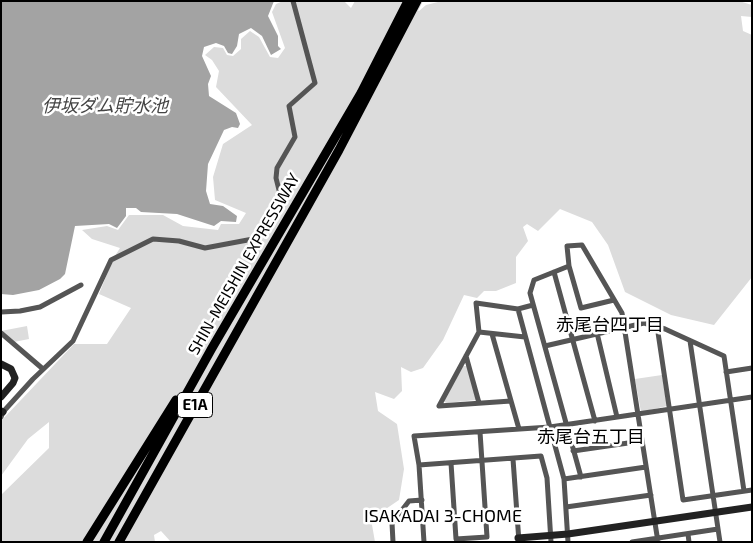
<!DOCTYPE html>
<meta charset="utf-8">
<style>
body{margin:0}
#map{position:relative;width:753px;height:543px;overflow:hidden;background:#fff;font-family:"Exo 2",sans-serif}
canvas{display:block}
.frame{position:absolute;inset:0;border:2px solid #000;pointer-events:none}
</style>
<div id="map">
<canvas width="753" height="543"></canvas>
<div class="frame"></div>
</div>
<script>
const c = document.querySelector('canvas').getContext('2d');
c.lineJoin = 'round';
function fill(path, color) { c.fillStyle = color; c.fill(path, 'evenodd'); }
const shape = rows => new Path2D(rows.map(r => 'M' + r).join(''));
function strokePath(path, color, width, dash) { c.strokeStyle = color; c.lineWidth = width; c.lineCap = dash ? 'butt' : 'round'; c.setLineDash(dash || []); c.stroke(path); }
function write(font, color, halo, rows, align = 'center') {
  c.font = font + ' "Exo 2","Noto Sans JP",sans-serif'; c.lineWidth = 5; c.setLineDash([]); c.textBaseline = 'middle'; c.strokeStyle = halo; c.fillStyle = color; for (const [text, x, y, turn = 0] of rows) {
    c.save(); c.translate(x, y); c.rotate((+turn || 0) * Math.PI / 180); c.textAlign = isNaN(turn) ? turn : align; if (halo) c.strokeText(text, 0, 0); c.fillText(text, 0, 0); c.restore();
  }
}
const green = shape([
 [283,1,344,1,351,8,355,1,402,1,419,11,426,5,442,1,739,1,752,5,752,17,741,16,743,31,752,35,752,277,714,325,671,315,625,292,608,245,592,222,560,209,538,231,527,224,523,227,528,241,516,257,516,283,496,291,484,291,477,298,464,295,443,340,423,368,411,372,401,367,402,391,394,399,375,392,378,411,397,424,404,469,399,500,371,519,375,542,171,542,161,531,154,535,155,542,1,542,1,495,49,448,49,422,28,439,1,476,1,421,74,344,107,344,131,308,99,294,113,259,120,248,92,239,82,230,107,226,118,230,129,215,163,215,183,226,218,230,221,224,239,224,246,213,215,200,213,177,223,144,252,125,216,87,219,71,212,60,205,55,214,47,223,48,227,55,233,56,241,49,241,39,250,31,259,37,270,57,278,58,285,48,272,12,276,4],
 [27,326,29,339,14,342,1,331],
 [463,366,467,366,476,400,446,403,444,401],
 [662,375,667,406,641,412,635,379]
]);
const water = shape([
 [1,1,274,1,268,16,278,36,278,46,281,49,271,55,262,36,251,28,239,34,237,46,232,54,228,53,224,46,216,43,204,47,202,56,211,76,208,84,209,96,236,113,240,124,238,128,232,127,224,130,208,164,206,191,210,204,223,206,237,216,236,222,221,221,214,226,177,214,141,212,136,208,126,208,126,216,117,228,109,224,75,226,65,274,60,279,39,290,13,295,1,294]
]);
const street = shape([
 [569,266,534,280,530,293,581,477],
 [554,272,595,421],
 [614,300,581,308,569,266,567,246,582,245,622,313,658,542],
 [533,305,518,309,564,479,568,542],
 [1,312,20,311,40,307,81,285],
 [657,326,683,500,752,490],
 [479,332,476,303,518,309],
 [1,333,43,369],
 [597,333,617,417],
 [492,334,519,429],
 [690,341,720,542],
 [545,346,644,323,665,329,724,356,744,491],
 [466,356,479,403],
 [726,372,752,368],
 [439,406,479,332,525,337],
 [439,406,511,401],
 [1,417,3,412,33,379,73,341,111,260,153,239,179,241,205,248,253,239,266,231,281,198,276,178,277,168,295,137,289,106,315,83,293,1],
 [573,451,642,441],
 [513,459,519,542],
 [451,463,456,539,487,537,480,432],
 [419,465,541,456,547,478,551,542],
 [564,479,646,467],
 [566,507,651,495],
 [688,534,689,542],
 [393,542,392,523,409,501,422,500],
 [424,542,419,465,414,436,550,427,752,397],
 [632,542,718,529]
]);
const secondary = shape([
 [1,364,11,369,15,378,13,383,1,397],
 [1,411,3,412],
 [518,538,568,534,752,507]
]);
const highway = shape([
 [87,542,176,400],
 [104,542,212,348,361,93,408,1],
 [119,542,339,150,417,1]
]);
const shields = [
 [195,405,35]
];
const shieldNames = [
 ["E1A",195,405]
];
const streetNames = [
 ["SHIN-MEISHIN EXPRESSWAY",244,264,-60]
];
const waterNames = [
 ["伊坂ダム貯水池",105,106]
];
const neighbourhoodNames = [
 ["赤尾台四丁目",610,325],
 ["赤尾台五丁目",591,437],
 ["ISAKADAI 3-CHOME",443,516]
];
fill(green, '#dcdcdc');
fill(water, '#a3a3a3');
strokePath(highway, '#dbdbdb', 11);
strokePath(street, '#555', 5);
strokePath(secondary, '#222', 7);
strokePath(highway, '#000', 9);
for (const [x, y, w] of shields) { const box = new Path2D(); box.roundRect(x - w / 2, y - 12.5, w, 25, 4); c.fillStyle = '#fff'; c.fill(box); strokePath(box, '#000', 1); }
write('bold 15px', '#000', null, shieldNames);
write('16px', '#000', '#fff', streetNames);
write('italic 18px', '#444', '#fff', waterNames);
write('18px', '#000', '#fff', neighbourhoodNames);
</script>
